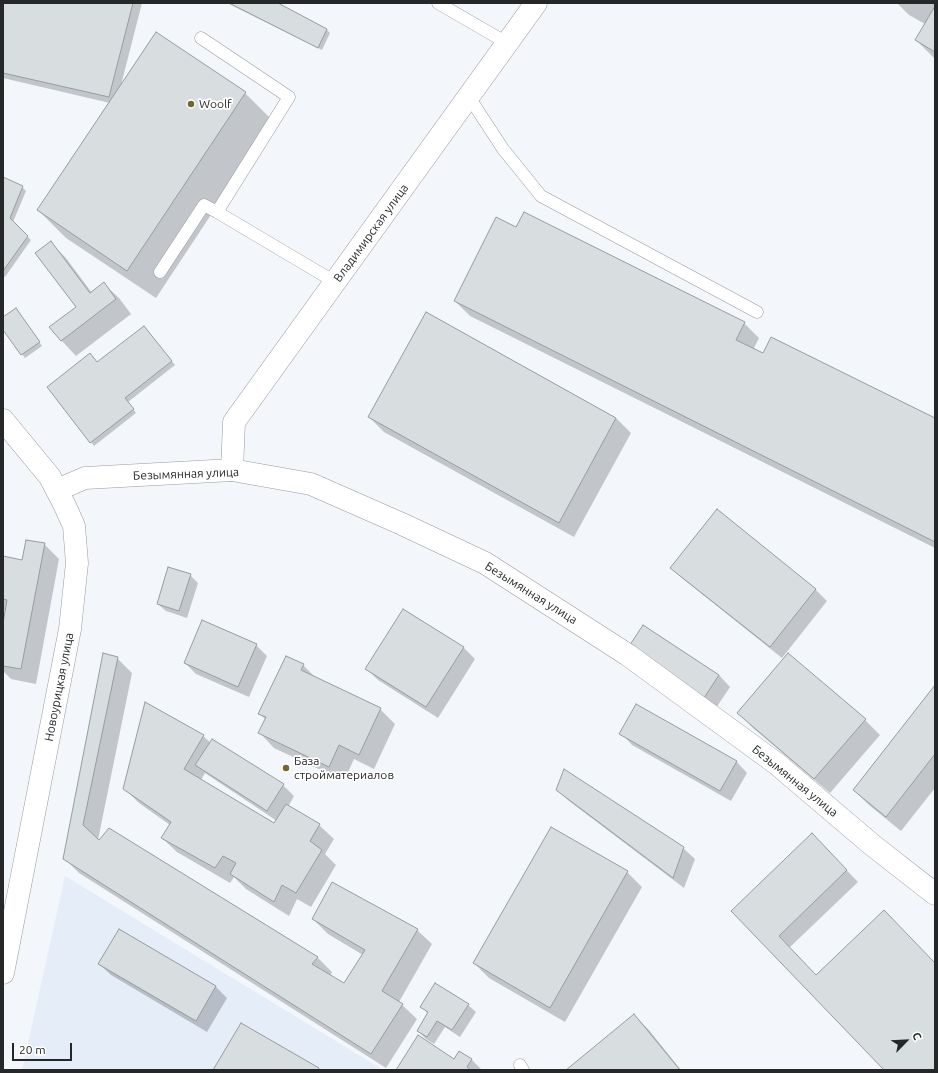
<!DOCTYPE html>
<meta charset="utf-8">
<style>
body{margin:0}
#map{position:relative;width:938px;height:1073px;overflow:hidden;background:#f3f7fc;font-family:Ubuntu,sans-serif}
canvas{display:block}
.frame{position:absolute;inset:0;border:4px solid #252728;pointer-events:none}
.north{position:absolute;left:886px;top:1021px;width:40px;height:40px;-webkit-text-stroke:3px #fff;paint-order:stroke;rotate:66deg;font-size:11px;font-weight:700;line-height:16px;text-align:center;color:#252728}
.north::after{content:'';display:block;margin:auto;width:14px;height:18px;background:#252728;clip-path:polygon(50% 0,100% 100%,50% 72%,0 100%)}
.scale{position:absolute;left:12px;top:1043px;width:60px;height:18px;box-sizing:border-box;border:2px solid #252728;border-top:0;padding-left:5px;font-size:12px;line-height:14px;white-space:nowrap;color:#252728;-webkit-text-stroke:3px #fff;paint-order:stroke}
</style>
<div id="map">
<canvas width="938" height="1073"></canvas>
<div class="frame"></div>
<div class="north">С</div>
<div class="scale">20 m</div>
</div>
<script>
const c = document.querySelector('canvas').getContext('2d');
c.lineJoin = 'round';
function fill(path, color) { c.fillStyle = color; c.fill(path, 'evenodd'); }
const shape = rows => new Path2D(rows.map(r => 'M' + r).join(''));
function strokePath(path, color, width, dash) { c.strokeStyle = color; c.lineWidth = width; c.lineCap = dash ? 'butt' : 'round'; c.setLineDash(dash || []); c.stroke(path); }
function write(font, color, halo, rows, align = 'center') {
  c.font = font + ' Ubuntu,sans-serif'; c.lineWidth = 3.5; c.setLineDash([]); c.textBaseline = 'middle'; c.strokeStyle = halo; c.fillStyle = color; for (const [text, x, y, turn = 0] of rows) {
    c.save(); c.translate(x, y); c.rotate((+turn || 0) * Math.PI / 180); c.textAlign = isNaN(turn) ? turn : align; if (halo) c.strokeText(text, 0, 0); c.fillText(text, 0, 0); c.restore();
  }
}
const built = shape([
 [65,876,380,1068,379,1070,22,1070]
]);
const shadow = shape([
 [3,3,142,3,121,85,245,93,273,121,156,298,66,238,38,210,110,103,3,78],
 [227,3,276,3,327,30,330,33,322,50],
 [897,3,935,3,935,59,916,40,925,24,909,15],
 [3,179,22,187,26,191,13,222,31,240,5,277,3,275],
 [517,228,744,323,759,338,753,350,935,419,935,548,470,316,455,301],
 [51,243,66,258,92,293,104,284,119,298,131,314,76,356,62,341,51,327,78,307],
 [19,313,42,346,25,358,3,329,3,318],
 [426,314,616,418,631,433,574,537,384,432,369,417],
 [144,327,175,365,128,402,136,413,94,446,48,387,98,363],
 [717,511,816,590,827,601,782,658,683,579,671,568],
 [44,544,59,559,36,684,11,679,3,671,3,628,6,611,3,610,3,557,23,561],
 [190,575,198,583,187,618,166,611,158,604],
 [404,610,464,648,475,659,438,718,378,680,367,669],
 [644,626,719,675,730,687,714,711],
 [256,645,267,656,249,697,196,674,185,663],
 [286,657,303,665,317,679,380,709,395,724,374,769,354,759,344,781,274,748,260,733,266,720,260,714],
 [117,658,132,673,98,840,318,958,332,972,330,976,345,985,363,955,328,934,313,919,417,930,432,944,399,1002,417,1019,386,1068,79,873,64,858],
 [935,687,935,788,901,831,869,805,854,790],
 [739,713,865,720,880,735,830,793,753,728],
 [621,733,736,761,747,773,731,801,632,745],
 [203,736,211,743,283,785,294,796,288,807,319,825,334,839,325,854,336,865,311,907,297,899,289,916,246,889,234,877,230,883,177,852,162,838,170,825,139,803,124,788],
 [205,773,277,821,275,825,201,780],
 [557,790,683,848,695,859,684,888,569,801],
 [823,846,858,882,789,948,816,976,935,964,935,1070,885,1070,733,911],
 [627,872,642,887,565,1022,489,978,474,963],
 [99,964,216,987,227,998,207,1032,111,975],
 [468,1005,476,1012,460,1037,445,1027,434,1044,426,1039,418,1031,428,1014,422,1007],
 [634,1015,649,1030,681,1070,567,1070],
 [459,1052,472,1060,482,1070,397,1070,454,1060]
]);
const building = shape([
 [3,3,133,3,109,97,3,73,3,3],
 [229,3,278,3,327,29,318,48,229,3],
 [935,6,935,52,915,40,935,6],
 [156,32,246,92,127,271,37,210,156,32],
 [3,177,23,186,10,218,28,236,3,271,3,177],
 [524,212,745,322,736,340,763,353,771,337,935,418,935,542,454,301,496,217,516,227,524,212],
 [51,241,90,293,104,282,116,299,61,341,49,327,76,307,35,253,51,241],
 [16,308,40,342,21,355,3,330,3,317,16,308],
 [426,312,616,418,559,523,368,417,426,312],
 [144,326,172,361,125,398,134,409,90,443,47,387,90,353,97,362,144,326],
 [717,509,816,589,770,647,670,568,717,509],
 [26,540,45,543,21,669,3,666,3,623,7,600,3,599,3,556,22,560,26,540],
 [168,567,191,574,179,611,157,604,168,567],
 [403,609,464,647,426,707,365,669,403,609],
 [202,620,257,644,238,687,184,663,202,620],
 [643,625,719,675,702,701,626,651,643,625],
 [103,653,118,657,83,825,99,840,109,828,318,957,312,964,344,983,365,950,312,919,332,882,418,929,382,991,403,1004,371,1054,63,859,103,653],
 [788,653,866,719,814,779,737,713,788,653],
 [286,656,304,664,301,670,381,708,359,755,339,745,329,767,258,733,266,717,258,714,286,656],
 [935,685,935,754,886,817,853,790,935,685],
 [145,702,204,735,184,769,274,823,286,804,320,824,310,841,322,850,296,893,282,885,274,902,230,874,236,863,223,856,215,868,161,838,171,822,123,789,145,702],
 [636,704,737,761,720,791,619,734,636,704],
 [212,739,284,784,267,811,195,765,212,739],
 [564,769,684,847,673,878,556,790,564,769],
 [551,827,628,871,550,1008,473,963,551,827],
 [812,833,847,870,779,936,816,975,884,910,935,963,935,1070,884,1070,731,911,812,833],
 [119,929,216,986,196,1021,98,964,119,929],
 [435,983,469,1004,452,1030,437,1021,427,1037,417,1031,428,1012,420,1007,435,983],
 [634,1014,680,1070,566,1070,634,1014],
 [241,1023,319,1068,318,1070,213,1070,241,1023],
 [418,1035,454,1059,459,1051,472,1059,467,1067,471,1070,396,1070,418,1035]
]);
const service = shape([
 [438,3,507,43],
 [201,38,289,97,217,212,335,282],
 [469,97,503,149,541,196,757,312],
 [160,272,204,205,217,212],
 [520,1065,523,1070]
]);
const minor = shape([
 [232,470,311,484,402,524,485,563,628,655,777,764,871,844,935,894]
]);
const secondary = shape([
 [3,420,50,477,65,506,74,526,77,563,70,629,3,973],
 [57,490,85,478,232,470,234,422,536,3]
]);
const markers = [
 [191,104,4,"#726734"],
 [286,768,4,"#726734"]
];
const poiNames = [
 ["Woolf",199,104],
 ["База",294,761],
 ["стройматериалов",294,775]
];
const streetNames = [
 ["Владимирская улица",371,233,-54],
 ["Безымянная улица",186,474,-2],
 ["Безымянная улица",531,593,32],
 ["Новоурицкая улица",59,687,-79],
 ["Безымянная улица",795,781,39]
];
fill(built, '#e4edf8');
fill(shadow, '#0003');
fill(building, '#d8dee0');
strokePath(building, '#969c9e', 1);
strokePath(service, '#979b9f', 13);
strokePath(minor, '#979b9f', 23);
strokePath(secondary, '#979b9f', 23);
strokePath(service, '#fff', 12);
strokePath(minor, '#fff', 22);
strokePath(secondary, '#fff', 22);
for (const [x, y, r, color] of markers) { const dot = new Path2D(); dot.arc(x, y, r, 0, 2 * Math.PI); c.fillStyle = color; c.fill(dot); strokePath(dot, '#fff', 1.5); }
write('12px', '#252728', '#fff', poiNames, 'left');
write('12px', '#252728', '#fff', streetNames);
</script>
